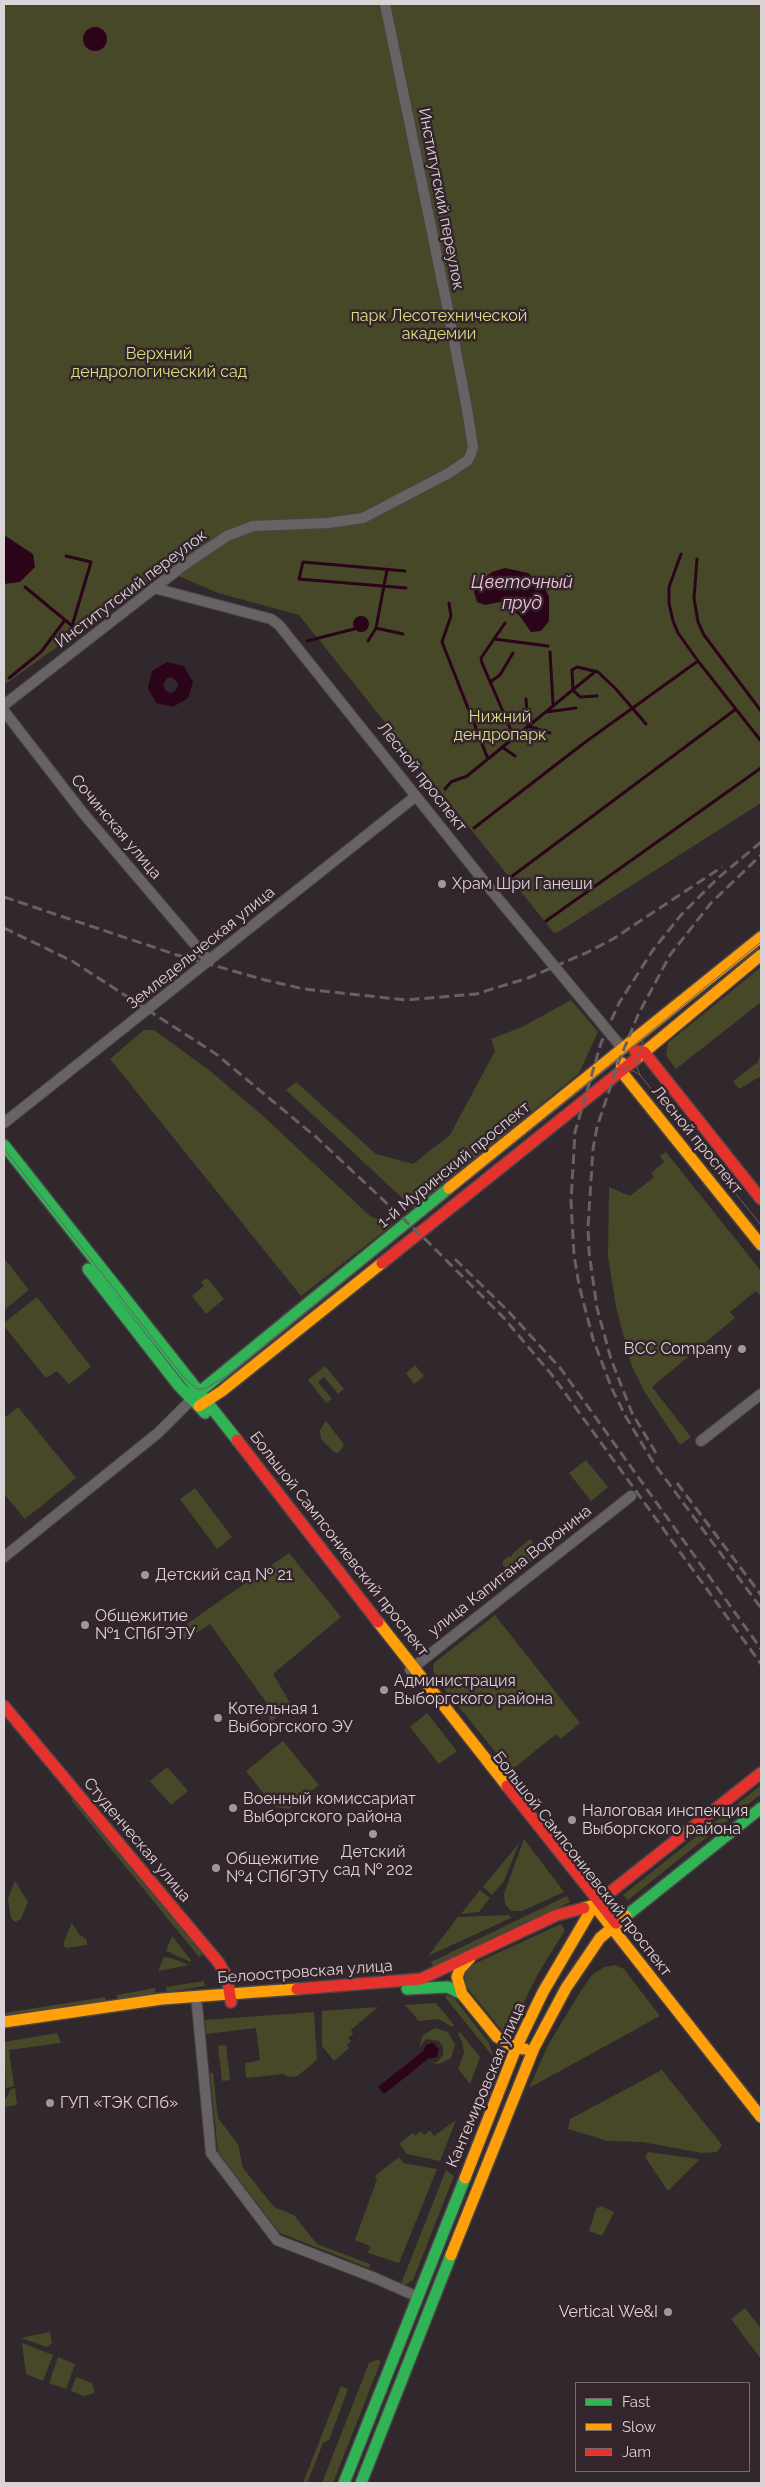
<!DOCTYPE html>
<meta charset="utf-8">
<style>
body{margin:0}
#map{position:relative;width:765px;height:2487px;overflow:hidden;background:#30282c;font-family:Raleway,sans-serif}
canvas{display:block}
.frame{position:absolute;inset:0;border:5px solid #dcd3d7;pointer-events:none}
.legend{position:absolute;left:575px;top:2382px;width:175px;height:90px;box-sizing:border-box;background:#33252b;border:1px solid #776b70;margin:0;padding:6px 9px;list-style:none;font-size:15px;color:#dcd3d7}
.legend li{display:flex;align-items:center;gap:10px;height:25px}
.legend b{width:25px;border:1px solid #776b70}
</style>
<div id="map">
<canvas width="765" height="2487"></canvas>
<div class="frame"></div>
<ul class="legend">
<li><b style="height:6px;background:#30b455"></b>Fast</li>
<li><b style="height:6px;background:#ff9f0a"></b>Slow</li>
<li><b style="height:6px;background:#e5322d"></b>Jam</li>
</ul>
</div>
<script>
const c = document.querySelector('canvas').getContext('2d');
c.lineJoin = 'round';
function fill(path, color) { c.fillStyle = color; c.fill(path, 'evenodd'); }
const shape = rows => new Path2D(rows.map(r => 'M' + r).join(''));
function strokePath(path, color, width, dash) { c.strokeStyle = color; c.lineWidth = width; c.lineCap = dash ? 'butt' : 'round'; c.setLineDash(dash || []); c.stroke(path); }
function write(font, color, halo, rows, align = 'center') {
  c.font = font + ' Raleway,sans-serif'; c.lineWidth = 5; c.setLineDash([]); c.textBaseline = 'middle'; c.strokeStyle = halo; c.fillStyle = color; for (const [text, x, y, turn = 0] of rows) {
    c.save(); c.translate(x, y); c.rotate((+turn || 0) * Math.PI / 180); c.textAlign = isNaN(turn) ? turn : align; if (halo) c.strokeText(text, 0, 0); c.fillText(text, 0, 0); c.restore();
  }
}
const green = shape([
 [4,4,761,4,761,803,560,931,554,933,299,615,218,593,164,570,4,685],
 [761,967,761,1002,676,1069,666,1055,668,1043],
 [571,1000,598,1032,579,1073,414,1209,286,1090,296,1082,376,1154,413,1164,450,1135,495,1051,491,1039,522,1027],
 [144,1030,154,1030,209,1070,263,1116,370,1216,392,1225,301,1296,110,1059],
 [761,1051,761,1076,739,1089,733,1081,758,1062],
 [666,1152,761,1271,761,1296,756,1291,730,1312,735,1318,652,1387,691,1437,680,1445,644,1391,631,1364,616,1307,608,1257,609,1187,630,1196,654,1177,651,1173,664,1162,660,1156],
 [4,1258,29,1290,4,1310],
 [207,1278,224,1299,206,1314,192,1296,204,1286,201,1282],
 [37,1297,91,1367,69,1384,57,1371,46,1378,4,1326,4,1323],
 [415,1365,424,1376,414,1384,406,1373],
 [325,1366,344,1389,338,1394,324,1377,318,1382,332,1399,326,1403,308,1380],
 [18,1407,76,1478,25,1519,4,1494,4,1418],
 [326,1421,343,1443,343,1447,338,1453,334,1452,321,1439,320,1430],
 [586,1460,608,1487,591,1501,569,1473],
 [195,1488,232,1537,217,1549,180,1499],
 [530,1539,542,1554,512,1577,503,1565,503,1561,509,1556,511,1558,512,1554],
 [289,1553,341,1617,273,1674,292,1706,270,1722,266,1702,210,1624,185,1640,178,1630],
 [495,1615,580,1723,561,1739,556,1734,513,1769,517,1774,515,1776,437,1680,433,1670,434,1663],
 [427,1713,457,1751,439,1764,410,1727],
 [283,1741,319,1785,289,1809,274,1807,246,1771],
 [167,1767,188,1791,171,1805,150,1781],
 [761,1785,761,1794,628,1900,623,1895],
 [73,1799,203,1954,199,1957,71,1800],
 [524,1839,564,1892,522,1911,511,1911,505,1904,504,1894],
 [519,1843,504,1881,492,1895,483,1887],
 [15,1881,28,1902,21,1919,15,1922,11,1918,8,1899],
 [480,1890,490,1898,479,1912,461,1914],
 [567,1896,570,1902,434,1967,431,1962],
 [509,1915,511,1918,428,1956,458,1917],
 [72,1923,79,1934,87,1940,87,1945,66,1948,63,1944],
 [561,1924,565,1930,538,1974,509,2031,504,2033,466,1986,464,1971,476,1963],
 [172,1936,191,1960,191,1962,166,1951],
 [164,1957,171,1958,189,1965,158,1971],
 [615,1965,624,1969,660,2016,529,2088,548,2045,582,1989,592,1975,604,1967],
 [204,1981,205,1986,167,1992,166,1987],
 [155,1988,156,1994,118,2000,117,1995],
 [447,1995,454,1998,489,2043,494,2058,445,1997],
 [105,1997,106,2002,4,2019,4,2013],
 [436,2003,454,2025,452,2027,439,2019,419,2021,405,2005],
 [378,2007,351,2030,353,2034,348,2038,351,2041,347,2045,349,2048,334,2061,322,2046,322,2011],
 [314,2012,317,2060,296,2077,285,2076,284,2074,246,2078,245,2063,260,2060,256,2028,206,2034,205,2020],
 [435,2028,448,2032,455,2045,451,2058,439,2064,428,2062,437,2062,443,2055,443,2047,439,2041,426,2039,419,2048,423,2035],
 [460,2032,480,2057,470,2084,458,2069,464,2053,462,2042,458,2034],
 [57,2033,61,2043,9,2050,14,2086,6,2088,4,2042],
 [226,2045,230,2080,222,2081,218,2046],
 [662,2070,722,2145,717,2152,702,2153,642,2142,608,2141,568,2129,570,2119],
 [210,2073,213,2073,218,2118,238,2144,243,2168,274,2207,294,2215,317,2244,370,2264,369,2268,280,2233,218,2152],
 [15,2088,17,2105,4,2107,4,2102,11,2089],
 [456,2120,440,2161,407,2154,399,2144,413,2133,415,2136,421,2131,424,2135,430,2130,434,2136],
 [648,2152,698,2159,699,2160,668,2191,645,2157],
 [399,2157,403,2163,437,2169,399,2263,368,2253,370,2246,355,2240,377,2179,375,2176],
 [446,2170,454,2176,413,2280,405,2285,401,2284],
 [601,2206,614,2212,602,2236,589,2231,596,2209],
 [745,2308,761,2329,761,2359,731,2319],
 [50,2332,52,2343,47,2347,21,2338],
 [22,2343,53,2355,43,2381,26,2374],
 [58,2357,75,2364,66,2389,49,2383],
 [377,2360,381,2361,333,2483,322,2483,369,2363],
 [76,2377,92,2383,95,2393,84,2396,71,2391],
 [341,2386,348,2389,329,2440,323,2443,307,2483,303,2483]
]);
const water = shape([
 '83 39a12 12 0 1 1 24 0a12 12 0 1 1-24 0Z',
 [4,535,33,554,35,567,20,582,4,584],
 [505,568,528,573,544,586,549,597,549,621,541,631,531,632,519,615,500,602,485,605,477,602,474,592,476,584,492,572],
 '353 624a8 8 0 1 1 16 0a8 8 0 1 1-16 0Z',
 [167,662,184,666,193,682,188,698,173,707,156,703,148,688,152,671],
 [171,677,177,682,178,686,174,692,170,693,166,691,163,685,167,678],
 [433,2043,439,2049,437,2057,428,2059,384,2094,378,2087,423,2051,426,2045]
]);
const stream = shape([
 [681,554,669,587,669,603,673,621,678,633,698,661,761,741],
 [697,559,694,598,698,622,704,635,761,711],
 [405,571,303,562,299,579,406,588],
 [25,587,65,620],
 [449,603,451,616,442,642,488,759],
 [505,623,481,658,482,663,514,737],
 [376,628,403,634],
 [494,639,548,646],
 [307,641,354,629],
 [368,641,376,628,387,570],
 [550,652,553,704],
 [9,678,41,652,65,620,72,626,91,562,66,556],
 [490,682,500,675,513,653],
 [597,696,580,697,573,690,572,670,577,667,598,672,615,688,646,724],
 [526,699,528,726,550,733],
 [546,712,576,708],
 [502,747,515,756],
 [445,789,451,782,467,776,596,671],
 [474,828,584,743,698,661],
 [511,877,736,709],
 [546,921,761,768]
]);
const street = shape([
 [154,588,271,619,279,625,491,890,623,1049],
 [4,705,184,565,227,536,253,526,328,523,363,518,449,473,468,460,471,454,473,447,467,409,449,315,385,4],
 [4,711,83,813,209,961],
 [4,1123,416,796],
 [701,1441,761,1394],
 [4,1557,158,1433,192,1399],
 [410,1670,631,1496],
 [197,2005,211,2153,277,2240,375,2278,418,2297]
]);
const fast = shape([
 [4,1145,237,1440],
 [88,1269,179,1386,205,1413],
 [192,1398,449,1188],
 [626,1916,761,1808],
 [407,1989,448,1987,462,1994],
 [344,2483,465,2178],
 [361,2483,451,2255]
]);
const slow = shape([
 [636,1059,761,955],
 [622,1063,621,1071,761,1245],
 [449,1188,761,937],
 [199,1406,222,1391,382,1263],
 [378,1622,507,1786],
 [584,1908,594,1905,761,2117],
 [470,1958,460,1969,457,1977,462,1994,497,2037,516,2048,525,2049],
 [4,2022,162,1999,297,1989],
 [465,2178,516,2048,543,1992,594,1905,599,1901],
 [451,2255,534,2048,566,1988,600,1938,626,1916]
]);
const jam = shape([
 [635,1051,644,1052,761,1199],
 [382,1263,636,1059],
 [237,1440,378,1622],
 [4,1706,219,1963,227,1977,231,2002],
 [507,1786,616,1923],
 [599,1901,761,1773],
 [297,1989,421,1979,557,1915,584,1908]
]);
const tram = shape([
 [643,1041,637,1059,636,1065,640,1075,761,1225],
 [614,1071,628,1068,640,1075],
 [4,1149,185,1379,197,1389,204,1389,225,1377,761,942]
]);
const rail = shape([
 [761,842,718,878,681,915,653,950,619,1003,601,1043,575,1132,571,1202,574,1255,579,1285,593,1339,612,1389,626,1417,653,1462,761,1608],
 [4,897,177,955,265,980,304,989,406,1000,476,994,528,978,586,953,613,939,722,867],
 [4,928,72,961,216,1054,316,1137,427,1241,503,1317,552,1375,761,1664],
 [455,1259,509,1312,561,1369,761,1649],
 [656,1453,632,1413,611,1359,597,1308,589,1252,588,1227,593,1149,597,1127,619,1061,638,1015,670,955,711,903,761,855],
 [677,1483,761,1595]
]);
const markers = [
 [442,884,5,"#a0979b"],
 [742,1349,5,"#a0979b"],
 [145,1575,5,"#a0979b"],
 [85,1625,5,"#a0979b"],
 [384,1690,5,"#a0979b"],
 [218,1718,5,"#a0979b"],
 [233,1808,5,"#a0979b"],
 [572,1820,5,"#a0979b"],
 [373,1834,5,"#a0979b"],
 [216,1868,5,"#a0979b"],
 [50,2103,5,"#a0979b"],
 [668,2312,5,"#a0979b"]
];
const streetNames = [
 ["Институтский переулок",441,199,79],
 ["Институтский переулок",131,589,-37],
 ["Лесной проспект",422,777,52],
 ["Сочинская улица",116,827,50],
 ["Земледельческая улица",201,948,-39],
 ["Лесной проспект",697,1140,51],
 ["1-й Муринский проспект",454,1165,-39],
 ["Большой Сампсониевский проспект",339,1544,52],
 ["улица Капитана Воронина",510,1571,-38],
 ["Студенческая улица",137,1840,50],
 ["Большой Сампсониевский проспект",582,1864,52],
 ["Белоостровская улица",305,1972,-4],
 ["Кантемировская улица",486,2085,-67]
];
const parkNames = [
 ["парк Лесотехнической",439,316],
 ["академии",439,334],
 ["Верхний",159,354],
 ["дендрологический сад",159,372],
 ["Нижний",500,717],
 ["дендропарк",500,735]
];
const poiNames = [
 ["Храм Шри Ганеши",452,884],
 ["BCC Company",732,1349,"right"],
 ["Детский сад № 21",155,1575],
 ["Общежитие",95,1616],
 ["№1 СПбГЭТУ",95,1634],
 ["Администрация",394,1681],
 ["Выборгского района",394,1699],
 ["Котельная 1",228,1709],
 ["Выборгского ЭУ",228,1727],
 ["Военный комиссариат",243,1799],
 ["Выборгского района",243,1817],
 ["Налоговая инспекция",582,1811],
 ["Выборгского района",582,1829],
 ["Детский",373,1852,"center"],
 ["сад № 202",373,1870,"center"],
 ["Общежитие",226,1859],
 ["№4 СПбГЭТУ",226,1877],
 ["ГУП «ТЭК СПб»",60,2103],
 ["Vertical We&I",658,2312,"right"]
];
const waterNames = [
 ["Цветочный",522,583],
 ["пруд",522,604]
];
fill(green, '#474828');
fill(water, '#2b041a');
strokePath(stream, '#2b041a', 3);
strokePath(street, '#4b4447', 12);
strokePath(fast, '#4b4447', 14);
strokePath(slow, '#4b4447', 14);
strokePath(jam, '#4b4447', 14);
strokePath(street, '#676264', 10);
strokePath(fast, '#30b455', 11);
strokePath(slow, '#ff9f0a', 11);
strokePath(jam, '#e5322d', 11);
strokePath(tram, '#676163', 1);
strokePath(rail, '#676163', 3, [10, 5]);
for (const [x, y, r, color] of markers) { const dot = new Path2D(); dot.arc(x, y, r, 0, 2 * Math.PI); c.fillStyle = color; c.fill(dot); strokePath(dot, '#33252b', 2); }
write('16px', '#dcd3d7', '#33252b', streetNames);
write('16px', '#d9df84', '#33252b', parkNames);
write('16px', '#dcd3d7', '#33252b', poiNames, 'left');
write('italic 18px', '#f7c1d9', '#33252b', waterNames);
</script>
